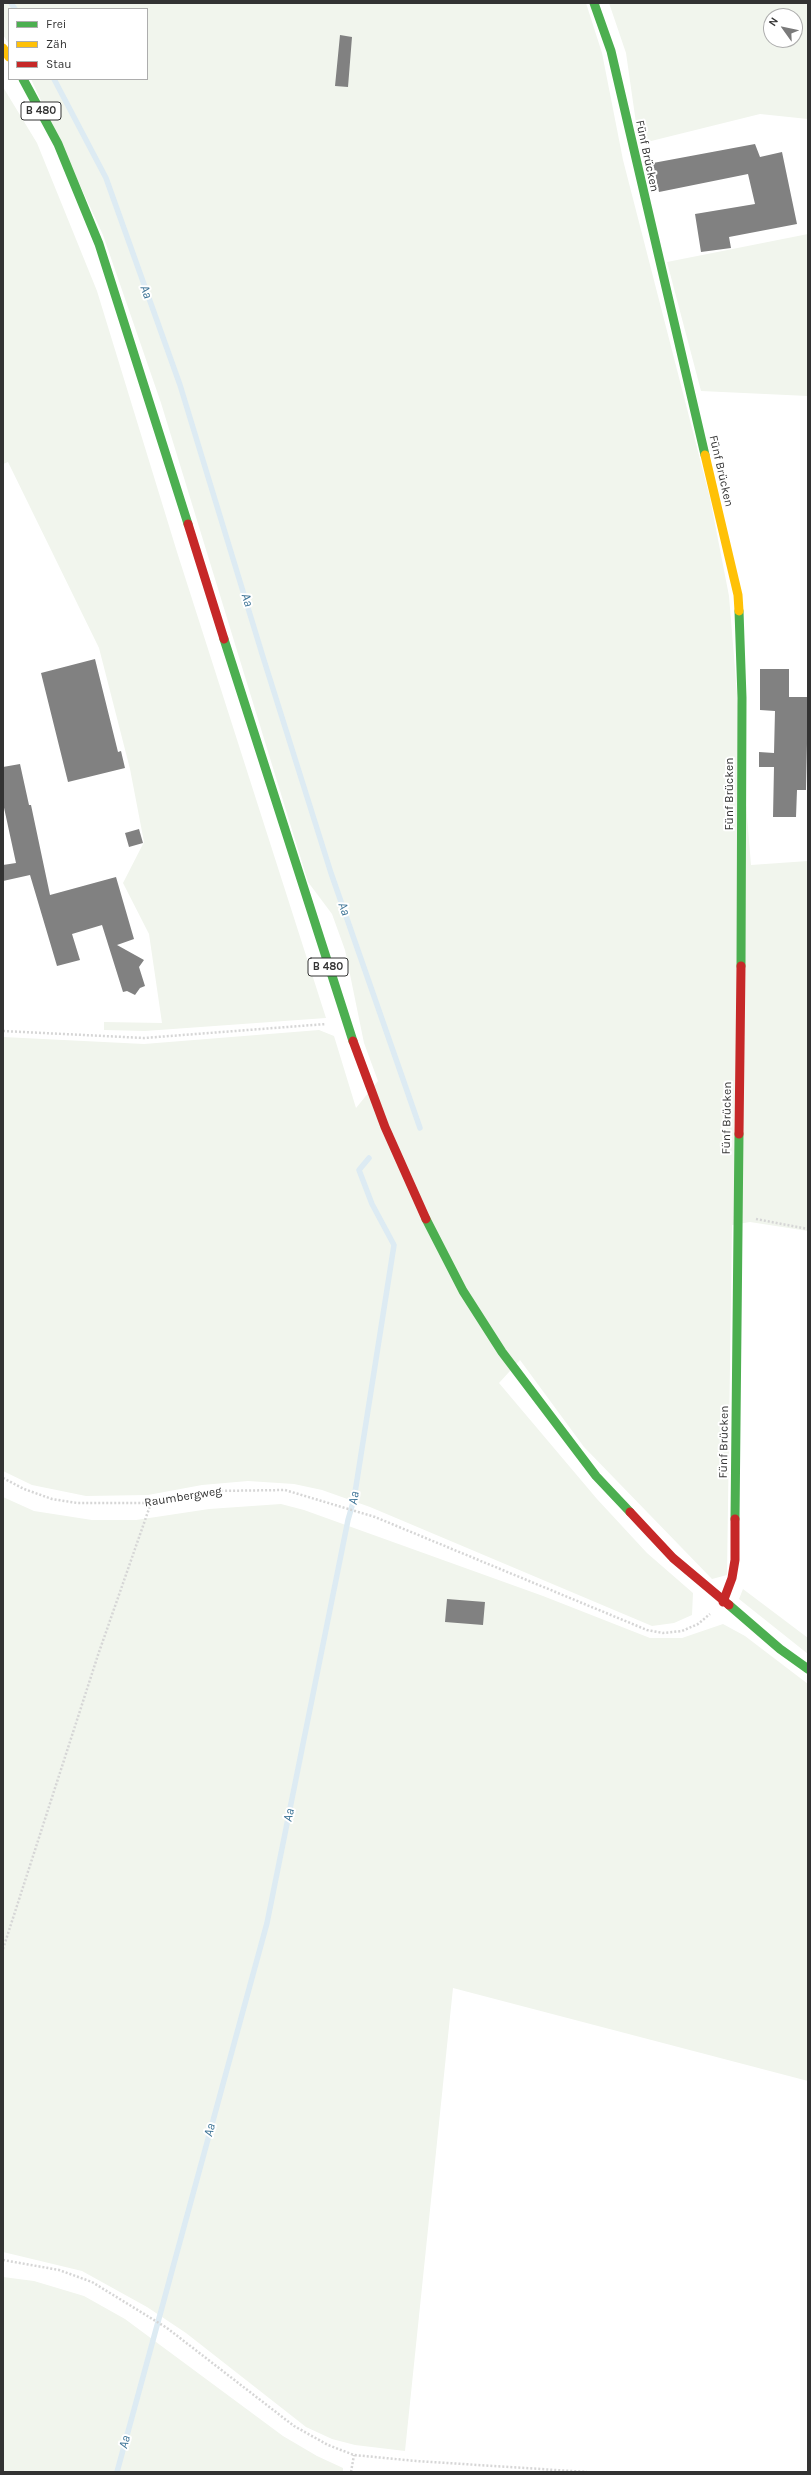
<!DOCTYPE html>
<meta charset="utf-8">
<style>
body{margin:0}
#map{position:relative;width:811px;height:2475px;overflow:hidden;background:#fff;font-family:Karla,sans-serif}
canvas{display:block}
.frame{position:absolute;inset:0;border:4px solid #333;pointer-events:none}
.legend{position:absolute;left:8px;top:8px;width:140px;height:72px;box-sizing:border-box;background:#fff;border:1px solid #adadad;margin:0;padding:5px 7px;list-style:none;font-size:12px;color:#333}
.legend li{display:flex;align-items:center;gap:8px;height:20px}
.legend b{width:20px;border:1px solid #adadad}
.north{position:absolute;left:763px;top:8px;width:40px;height:40px;box-sizing:border-box;background:#fff;border:1px solid #adadad;border-radius:50%;rotate:303deg;font-size:11px;font-weight:700;line-height:16px;text-align:center;color:#333}
.north::after{content:'';display:block;margin:auto;width:14px;height:18px;background:#7a7a7a;clip-path:polygon(50% 0,100% 100%,50% 72%,0 100%)}
</style>
<div id="map">
<canvas width="811" height="2475"></canvas>
<div class="frame"></div>
<ul class="legend">
<li><b style="height:5px;background:#4caf50"></b>Frei</li>
<li><b style="height:5px;background:#ffc107"></b>Zäh</li>
<li><b style="height:5px;background:#c62828"></b>Stau</li>
</ul>
<div class="north">N</div>
</div>
<script>
const c = document.querySelector('canvas').getContext('2d');
c.lineJoin = 'round';
function fill(path, color) { c.fillStyle = color; c.fill(path, 'evenodd'); }
const shape = rows => new Path2D(rows.map(r => 'M' + r).join(''));
function strokePath(path, color, width, dash) { c.strokeStyle = color; c.lineWidth = width; c.lineCap = dash ? 'butt' : 'round'; c.setLineDash(dash || []); c.stroke(path); }
function write(font, color, halo, rows, align = 'center') {
  c.font = font + ' Karla,sans-serif'; c.lineWidth = 4; c.setLineDash([]); c.textBaseline = 'middle'; c.strokeStyle = halo; c.fillStyle = color; for (const [text, x, y, turn = 0] of rows) {
    c.save(); c.translate(x, y); c.rotate((+turn || 0) * Math.PI / 180); c.textAlign = isNaN(turn) ? turn : align; if (halo) c.strokeText(text, 0, 0); c.fillText(text, 0, 0); c.restore();
  }
}
const green = shape([
 [3,3,586,3,602,53,623,160,710,498,729,596,751,865,808,861,808,1231,750,1222,732,1225,727,1575,712,1579,584,1447,520,1360,499,1383,597,1499,647,1553,693,1593,692,1615,674,1623,652,1626,370,1507,322,1490,294,1484,248,1481,202,1485,148,1495,86,1496,32,1485,3,1471,3,1037,144,1044,319,1030,334,1036,356,1108,378,1081,364,1043,345,950,332,914,308,882,161,403,103,235,31,79,147,79,147,9,9,9,9,44,3,35],
 [609,3,808,3,808,119,760,114,639,144,626,53],
 [771,16,795,16,795,40,771,40],
 [3,87,37,143,97,291,177,552,326,1018,145,1031,104,1030,104,1022,162,1023,149,934,123,883,144,842,130,769,99,648,8,462,3,464],
 [808,234,808,396,701,391,667,262],
 [3,1497,34,1511,92,1520,136,1520,209,1509,281,1504,304,1510,543,1596,650,1638,682,1638,723,1624,745,1636,808,1684,808,2081,453,1988,405,2451,355,2445,332,2439,306,2427,186,2333,147,2307,82,2271,3,2252],
 [743,1589,808,1638,808,1654,739,1599],
 [3,2277,34,2281,84,2296,125,2319,283,2436,317,2456,343,2468,343,2472,3,2472]
]);
const stream = shape([
 [11,3,15,9],
 [54,79,106,178,180,385,263,657,331,873,420,1128],
 [117,2472,267,1923,348,1520,354,1499,394,1245,372,1204,359,1170,369,1158]
]);
const building = shape([
 [340,35,352,37,348,87,335,86],
 [755,144,760,157,782,152,797,224,729,237,731,248,701,252,695,214,755,204,748,174,659,192,653,163],
 [95,659,118,752,121,751,125,768,68,782,41,673],
 [760,669,789,669,789,697,808,697,806,790,797,790,796,817,773,817,774,767,759,767,759,752,774,753,775,711,760,710],
 [20,764,29,805,31,805,50,895,116,877,134,939,117,945,144,960,139,967,145,986,140,988,135,995,127,991,123,992,102,925,72,934,80,960,57,966,30,875,3,881,3,865,16,863,3,803,3,767],
 [139,829,143,843,129,847,125,833],
 [447,1599,485,1602,483,1625,445,1622]
]);
const path = shape([
 [3,1031,144,1038,326,1024],
 [756,1219,808,1229],
 [3,1478,24,1489,52,1499,77,1503,151,1503,214,1491,285,1490,375,1517,647,1630,663,1633,682,1631,698,1624,710,1614],
 [3,1949,98,1655,151,1503],
 [3,2260,59,2270,92,2282,167,2328,294,2426,328,2445,354,2455,416,2461,587,2472],
 [351,2472,354,2455]
]);
const fast = shape([
 [594,3,611,51,705,455],
 [23,79,58,144,99,244,188,524],
 [739,611,742,698,741,966],
 [224,639,353,1041],
 [426,1219,463,1291,502,1352,596,1476,630,1512],
 [735,1519,739,1134],
 [729,1605,780,1649,808,1669]
]);
const slow = shape([
 [3,48,9,57],
 [705,455,738,595,739,611]
]);
const jam = shape([
 [188,524,224,639],
 [353,1041,385,1127,426,1219],
 [739,1134,741,966],
 [630,1512,673,1558,729,1605],
 [723,1602,732,1578,735,1560,735,1519]
]);
const shields = [
 [41,111,40],
 [328,967,40]
];
const shieldNames = [
 ["B 480",41,111],
 ["B 480",328,967]
];
const streetNames = [
 ["Fünf Brücken",647,156,78],
 ["Fünf Brücken",721,471,77],
 ["Fünf Brücken",730,794,-90],
 ["Fünf Brücken",727,1118,-89],
 ["Fünf Brücken",724,1442,-89],
 ["Raumbergweg",183,1497,-9]
];
const waterNames = [
 ["Aa",146,292,70],
 ["Aa",247,600,73],
 ["Aa",344,909,71],
 ["Aa",354,1498,-80],
 ["Aa",289,1815,-78],
 ["Aa",210,2130,-75],
 ["Aa",125,2442,-75]
];
fill(green, '#f1f5ed');
strokePath(stream, '#ddebf3', 5.5);
fill(building, '#818181');
strokePath(path, '#d6d6d6', 2.5, [2, 2]);
strokePath(fast, '#4caf50', 9);
strokePath(slow, '#ffc107', 9);
strokePath(jam, '#c62828', 9);
for (const [x, y, w] of shields) { const box = new Path2D(); box.roundRect(x - w / 2, y - 9, w, 18, 3); c.fillStyle = '#fff'; c.fill(box); strokePath(box, '#333', 1); }
write('bold 11px', '#333', null, shieldNames);
write('12px', '#333', '#fff', streetNames);
write('italic 13px', '#3f7597', '#fff', waterNames);
</script>
